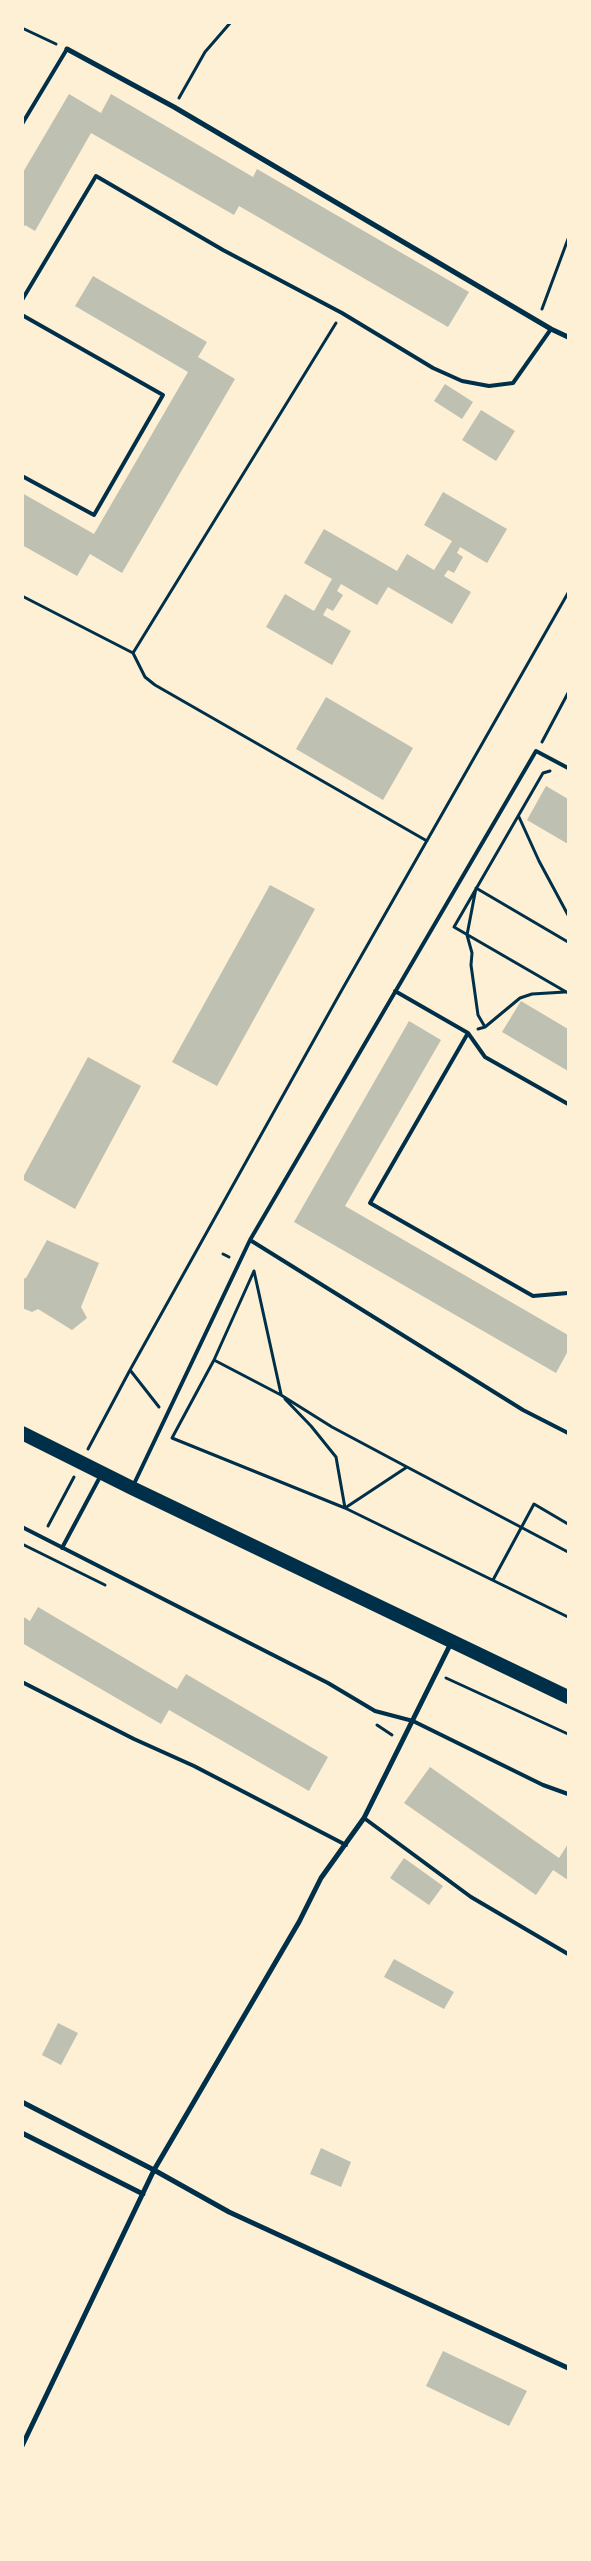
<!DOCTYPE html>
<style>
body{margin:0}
#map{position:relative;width:591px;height:2561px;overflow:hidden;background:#fdf0d5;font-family:"Noto Sans",sans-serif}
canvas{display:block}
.frame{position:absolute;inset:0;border:24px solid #fdf0d5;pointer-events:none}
</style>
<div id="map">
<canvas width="591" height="2561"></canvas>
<div class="frame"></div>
</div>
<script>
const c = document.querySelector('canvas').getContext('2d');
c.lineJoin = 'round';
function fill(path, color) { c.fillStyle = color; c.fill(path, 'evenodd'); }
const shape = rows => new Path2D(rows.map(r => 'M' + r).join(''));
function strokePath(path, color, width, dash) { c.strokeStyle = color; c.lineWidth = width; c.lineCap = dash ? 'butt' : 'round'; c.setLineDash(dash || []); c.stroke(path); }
const building = shape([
 [69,94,101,113,111,94,253,177,257,169,469,292,448,327,239,206,234,215,91,133,35,231,25,225,22,230,22,174],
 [93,276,207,342,198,357,235,379,122,573,90,554,77,576,22,545,22,493,94,534,188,372,75,306],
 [445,384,473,402,462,419,434,401],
 [481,410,515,431,496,461,462,440],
 [443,492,507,529,487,563,460,547,457,553,463,557,454,573,448,570,444,576,471,592,452,624,388,587,377,605,341,584,337,591,343,595,333,611,327,608,323,615,351,631,332,665,266,627,285,594,314,611,332,579,304,563,324,529,397,571,407,554,434,570,452,541,424,525],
 [326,697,413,748,383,800,296,749],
 [546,786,568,799,568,844,527,820],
 [270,885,315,909,217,1086,172,1062],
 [521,1001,568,1029,568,1071,502,1032],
 [409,1021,441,1040,345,1206,568,1335,568,1351,556,1373,294,1222],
 [88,1057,141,1086,75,1209,22,1179],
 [47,1240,99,1263,81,1307,87,1318,72,1330,38,1309,32,1312,22,1308,22,1279,26,1278],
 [38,1607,177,1689,186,1674,328,1757,309,1791,169,1710,161,1724,22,1643,22,1616,30,1621],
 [430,1767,559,1858,568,1844,568,1880,553,1870,536,1895,404,1803],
 [404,1858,443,1886,429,1905,390,1878],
 [394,1959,454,1992,444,2009,384,1977],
 [58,2023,78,2033,61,2065,42,2055],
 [321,2148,351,2162,341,2187,310,2174],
 [443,2351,527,2391,509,2426,426,2386]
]);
const path = shape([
 [22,28,56,44],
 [179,98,205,52,231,22],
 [542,309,568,239],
 [22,596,133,653,336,323],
 [133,653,145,677,155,685,427,841],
 [542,742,568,693],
 [550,771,543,773,454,927,568,993],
 [519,817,539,861,568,915],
 [485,1027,478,1015,471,965,472,953,467,935,476,888,568,942],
 [478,1029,485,1027,520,998,532,994,565,992],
 [223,1254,229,1257],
 [254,1271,214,1360,172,1438,345,1508,568,1617],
 [254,1271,281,1394],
 [214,1360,281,1395,332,1427,407,1467,568,1552],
 [285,1399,311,1426,336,1457,345,1508,407,1467],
 [159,1407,130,1370,339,995,568,593],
 [88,1449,130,1370],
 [48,1526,74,1477],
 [22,1544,105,1585],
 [493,1580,534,1504,568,1524],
 [446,1678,568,1734],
 [377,1725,392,1735]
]);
const service = shape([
 [22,124,67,49],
 [22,300,96,176,223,250,342,313,433,368,462,381,489,386,513,383,551,329],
 [22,315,163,395,94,515,22,476],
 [395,991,468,1033,370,1203,533,1296,568,1293],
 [468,1033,485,1057,568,1104],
 [250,1240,523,1410,568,1433],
 [133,1486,250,1240,536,751,568,768],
 [22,1527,328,1683,375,1711,413,1721,543,1785,568,1794],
 [62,1548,101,1475],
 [22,1682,134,1739,194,1766,346,1845],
 [364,1818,471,1897,568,1954]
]);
const minor = shape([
 [67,49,174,107,551,329,568,337],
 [22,2102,154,2170,229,2212,568,2368],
 [22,2133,143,2194],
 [22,2446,154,2170,299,1922,321,1878,364,1818,451,1643]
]);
const trunk = shape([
 [22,1433,132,1488,568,1697]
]);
fill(building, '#bec0b2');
strokePath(path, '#003049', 3);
strokePath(service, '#003049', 4);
strokePath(minor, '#003049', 5);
strokePath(trunk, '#003049', 14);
</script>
